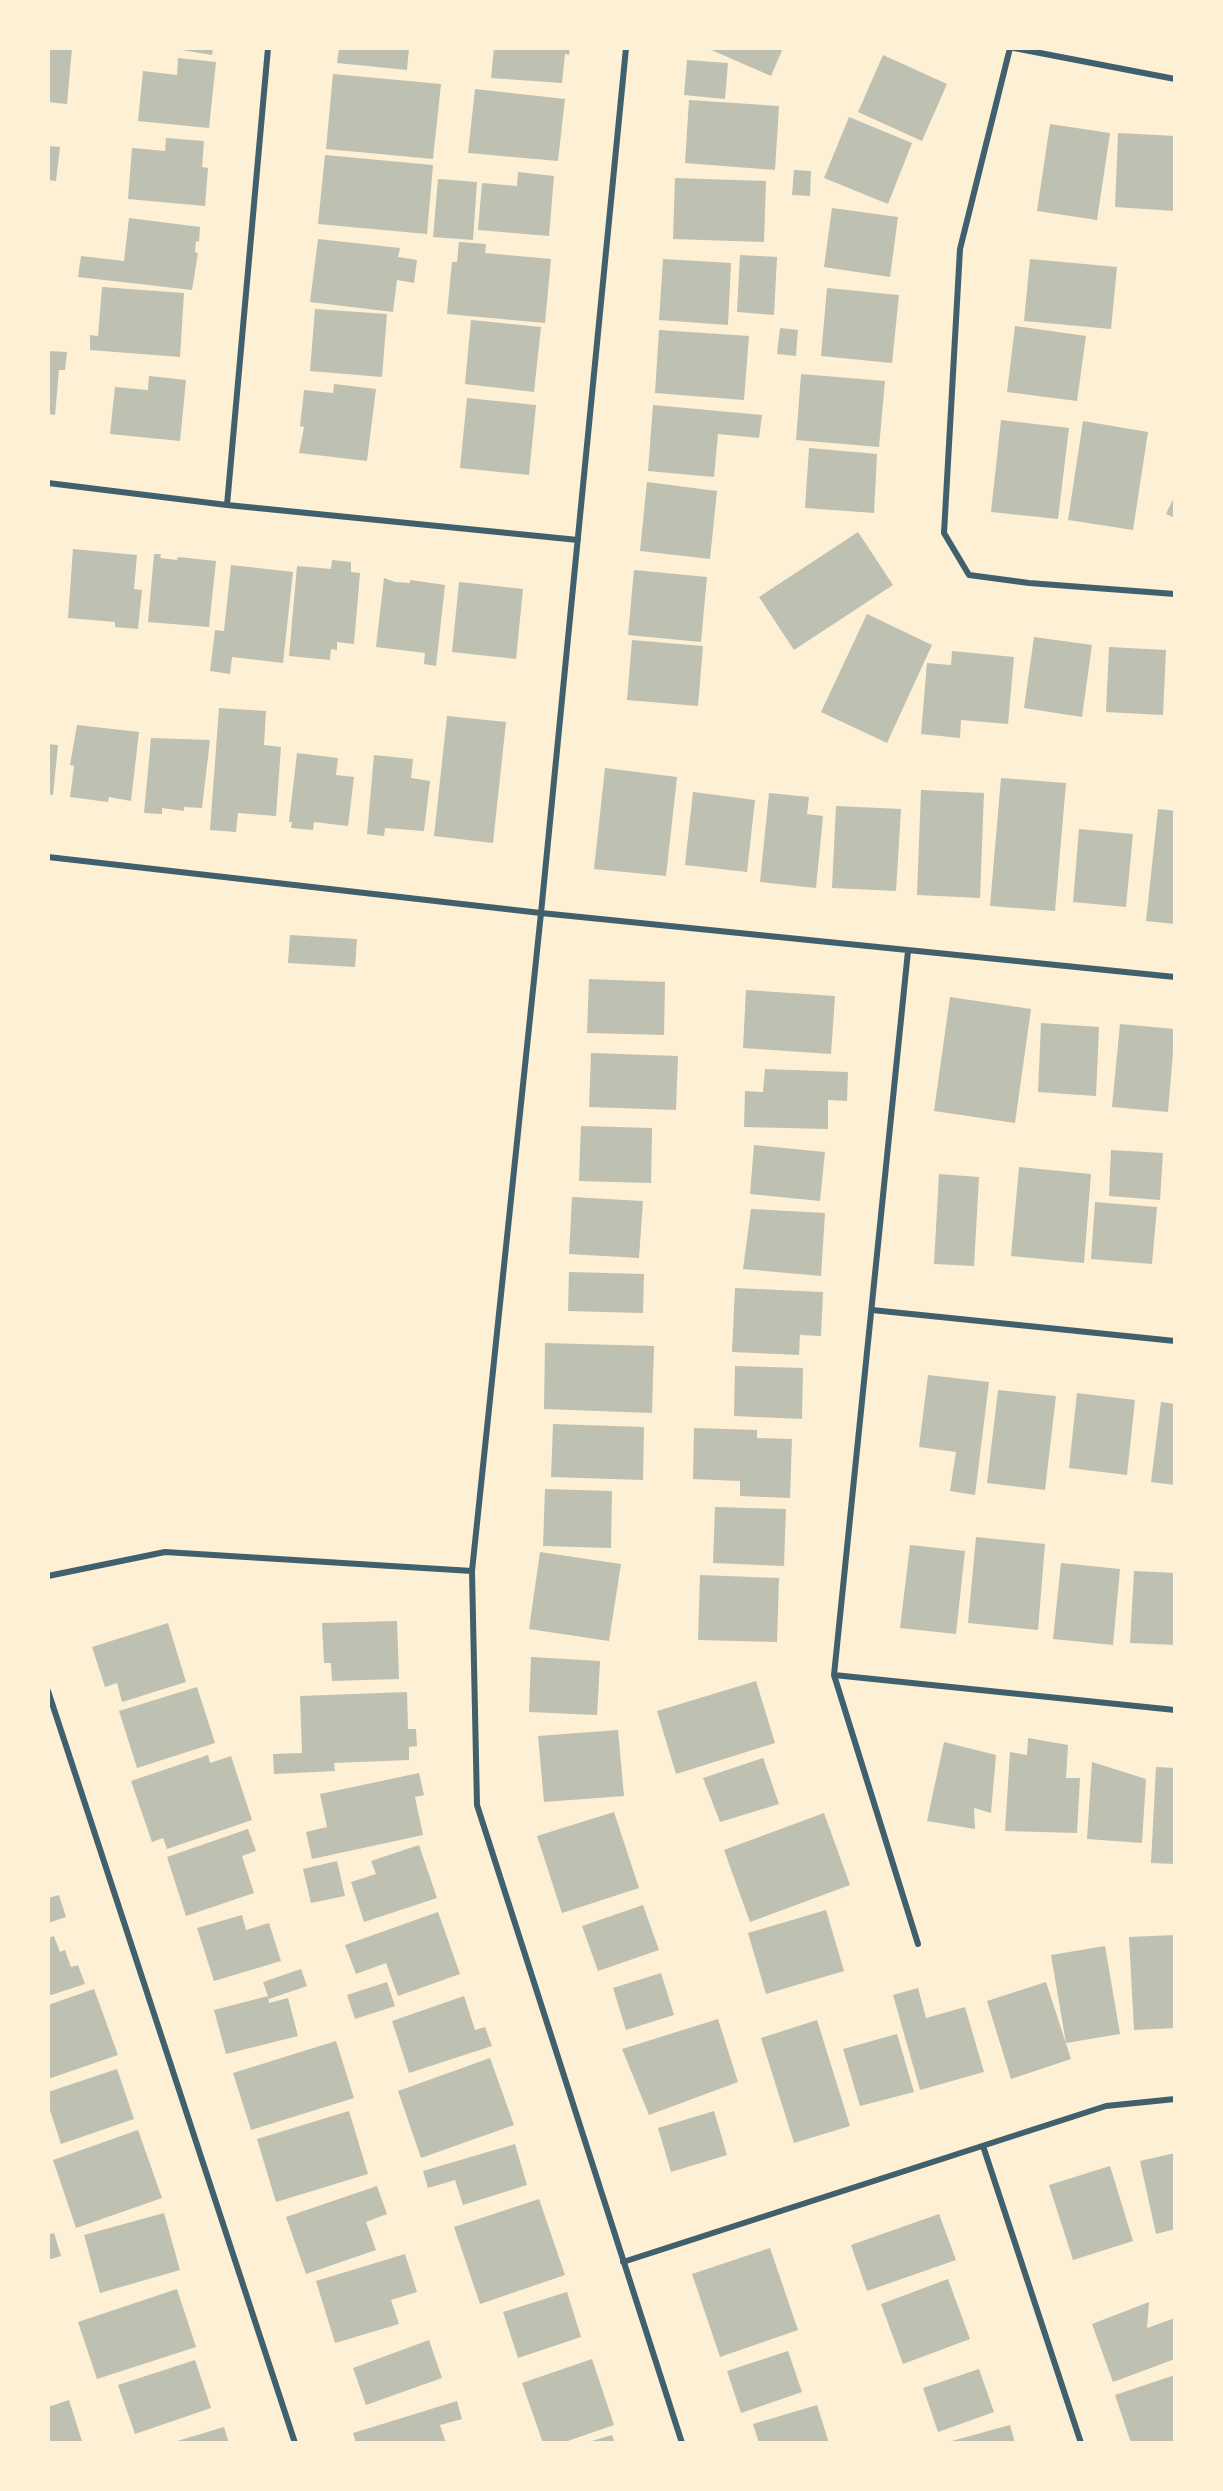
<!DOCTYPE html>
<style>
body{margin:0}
#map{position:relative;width:1223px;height:2491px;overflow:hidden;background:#fdf0d5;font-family:Barlow,sans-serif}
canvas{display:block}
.frame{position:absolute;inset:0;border:50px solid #fdf0d5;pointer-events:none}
</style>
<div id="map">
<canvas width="1223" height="2491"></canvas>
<div class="frame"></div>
</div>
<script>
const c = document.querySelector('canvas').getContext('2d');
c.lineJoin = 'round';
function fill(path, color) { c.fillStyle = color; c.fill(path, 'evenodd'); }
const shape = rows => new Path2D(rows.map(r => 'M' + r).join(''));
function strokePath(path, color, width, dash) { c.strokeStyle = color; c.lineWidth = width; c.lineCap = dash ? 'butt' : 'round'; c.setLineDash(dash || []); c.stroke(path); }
const building = shape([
 [48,48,72,48,67,104,48,102],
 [169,48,213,48,212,55],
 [339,48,409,48,407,70,337,63],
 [494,48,570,48,569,55,565,54,562,83,491,78],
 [707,48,783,48,771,76],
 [883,55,947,84,922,141,858,112],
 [178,58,216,62,209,128,138,121,143,71,177,75],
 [687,60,728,63,725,99,684,95],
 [333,74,441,84,433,159,326,149],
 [475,89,565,99,558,161,468,153],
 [689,100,779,106,775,170,685,163],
 [849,117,912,143,888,204,824,178],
 [1050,124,1110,133,1097,220,1037,211],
 [1118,133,1175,136,1175,211,1115,207],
 [166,138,204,141,202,167,208,168,205,206,128,199,132,148,165,151],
 [48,146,60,147,56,181,48,180],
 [325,155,433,165,427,234,318,224],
 [794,170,811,171,810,196,792,195],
 [518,172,554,176,549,236,478,230,482,183,517,186],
 [675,178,766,181,764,242,673,239],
 [438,179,477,182,473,240,433,237],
 [832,208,898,217,890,277,824,267],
 [129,218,200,227,199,242,196,241,195,252,198,253,192,290,78,277,81,256,124,261],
 [318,239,400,248,398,257,417,260,414,283,397,280,393,312,310,302],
 [459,242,486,244,485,253,551,259,545,323,447,314,452,262,457,262],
 [740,255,777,257,774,315,737,312],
 [663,259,731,263,728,325,659,320],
 [1030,259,1117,267,1111,329,1024,321],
 [102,287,184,293,180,357,90,350,90,335,98,336],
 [827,288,899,295,892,363,821,356],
 [315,309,387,314,382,377,310,371],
 [471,320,541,327,534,392,465,384],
 [1015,326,1086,336,1077,401,1007,392],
 [780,328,798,330,796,356,777,354],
 [659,330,749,336,744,400,655,393],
 [48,351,67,352,65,370,59,370,55,415,48,414],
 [801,374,885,381,879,447,796,440],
 [149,376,186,380,180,441,110,434,115,387,148,390],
 [334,384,376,389,367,461,299,453,304,427,300,426,304,390,333,393],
 [467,398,536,405,529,475,460,468],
 [653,405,762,415,759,438,718,434,714,477,648,471],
 [1001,420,1069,428,1058,519,991,512],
 [1083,421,1148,432,1133,530,1068,520],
 [809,448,877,454,874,513,805,508],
 [647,482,717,491,710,559,640,551],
 [1175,495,1175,518,1166,514],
 [858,532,893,585,794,650,759,597],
 [73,549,137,555,134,589,142,590,138,629,115,627,115,622,68,618],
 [154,554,161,554,160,558,177,560,178,557,216,561,209,627,148,622],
 [332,560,351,562,351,572,360,573,354,644,337,642,337,650,331,649,330,660,289,656,297,566,331,569],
 [231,565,293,572,283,663,232,657,230,674,210,671,215,630,224,631],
 [634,570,707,577,701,642,628,635],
 [384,578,395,582,410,583,410,580,445,585,436,666,424,664,425,653,376,647],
 [459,582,523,589,516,659,452,652],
 [867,614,932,645,887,743,821,712],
 [1034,637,1092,645,1082,717,1024,708],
 [632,640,703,646,698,706,627,700],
 [1109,647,1166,650,1163,715,1106,712],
 [952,651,1014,657,1008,724,961,720,960,738,921,734,927,663,951,665],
 [219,708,266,711,264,745,281,747,276,816,238,813,236,832,210,830],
 [447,716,506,722,493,843,434,836],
 [77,725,139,732,131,801,109,797,108,802,70,797,74,766,70,765],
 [151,738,210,740,202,808,184,807,184,811,162,808,162,814,144,813],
 [48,744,58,745,53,795,48,794],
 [297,753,338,758,336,775,354,777,348,826,314,822,313,830,291,828,292,822,289,822],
 [374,755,413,759,411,778,430,781,424,831,385,828,384,836,367,834],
 [605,768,677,777,666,876,594,869],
 [1001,778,1066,783,1055,911,990,906],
 [921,790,984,793,980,898,917,895],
 [693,792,755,800,747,872,685,865],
 [769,793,809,797,807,814,823,816,816,888,760,882],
 [836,806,901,809,896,891,832,888],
 [1158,809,1175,811,1175,924,1146,921],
 [1079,829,1133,834,1126,907,1073,902],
 [290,935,357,939,355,967,288,963],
 [589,979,665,982,664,1035,587,1033],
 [746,990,835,996,831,1054,743,1048],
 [950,997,1031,1009,1015,1123,934,1111],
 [1041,1023,1099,1027,1096,1096,1038,1092],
 [1120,1024,1175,1029,1168,1112,1112,1107],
 [591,1053,678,1056,676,1110,589,1107],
 [765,1069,848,1072,847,1101,828,1100,828,1129,744,1127,745,1091,763,1092],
 [581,1126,652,1128,651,1183,579,1181],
 [754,1145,825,1152,820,1201,750,1194],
 [1111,1150,1163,1153,1160,1200,1109,1196],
 [1019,1167,1091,1174,1084,1263,1011,1256],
 [939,1174,979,1177,974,1266,934,1264],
 [572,1197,643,1201,639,1258,569,1254],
 [1095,1202,1157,1207,1152,1264,1091,1259],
 [751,1209,825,1213,821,1276,743,1269],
 [569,1272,644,1274,643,1313,568,1311],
 [735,1288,823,1292,821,1336,800,1335,799,1355,732,1352],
 [545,1343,654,1346,652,1413,544,1409],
 [735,1366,803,1368,802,1419,734,1416],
 [928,1375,989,1382,975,1495,950,1491,956,1452,919,1447],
 [998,1390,1056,1396,1045,1490,987,1483],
 [1077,1393,1135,1400,1127,1475,1069,1468],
 [1161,1402,1175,1404,1175,1485,1151,1482],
 [553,1424,644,1427,643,1480,551,1477],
 [694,1428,757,1430,757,1438,792,1439,790,1498,740,1496,740,1481,693,1479],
 [545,1489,612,1491,611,1548,543,1546],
 [715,1507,786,1509,784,1566,713,1563],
 [976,1537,1045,1544,1038,1630,968,1623],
 [910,1545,965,1551,956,1634,900,1628],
 [540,1552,621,1564,609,1641,529,1629],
 [1061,1563,1120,1569,1113,1645,1053,1639],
 [1134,1571,1175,1573,1175,1645,1130,1643],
 [700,1575,779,1578,777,1642,698,1640],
 [397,1621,399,1679,332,1681,331,1663,324,1663,322,1623],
 [168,1623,186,1682,122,1702,117,1683,105,1687,92,1647],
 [531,1657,600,1661,597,1715,529,1712],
 [756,1681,775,1743,676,1774,657,1711],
 [197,1687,215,1743,137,1768,119,1711],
 [407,1692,408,1729,416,1729,417,1746,409,1747,409,1760,334,1763,335,1771,274,1774,273,1754,302,1753,300,1696],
 [618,1730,624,1796,544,1802,538,1736],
 [1028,1738,1068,1745,1066,1778,1080,1778,1077,1833,1005,1831,1010,1752,1027,1755],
 [944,1742,996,1755,991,1813,974,1808,975,1829,927,1821],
 [208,1755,210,1763,231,1756,252,1820,167,1849,163,1838,152,1842,131,1781],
 [763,1758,779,1804,720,1822,703,1778],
 [1092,1762,1146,1779,1142,1843,1087,1839],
 [1156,1767,1175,1768,1175,1864,1151,1863],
 [419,1773,424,1795,415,1797,423,1835,312,1859,306,1832,327,1827,320,1794],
 [614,1812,639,1888,562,1913,537,1836],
 [824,1813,850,1885,750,1922,724,1850],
 [248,1829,256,1851,242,1856,254,1893,186,1916,167,1857],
 [419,1845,437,1898,364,1922,351,1882,376,1874,371,1861],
 [337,1861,345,1896,311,1903,303,1869],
 [59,1895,66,1917,48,1923,48,1898],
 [643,1905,659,1950,598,1971,582,1926],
 [826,1910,844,1971,766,1994,748,1933],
 [438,1912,460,1974,398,1996,386,1963,356,1974,345,1945],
 [242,1915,246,1930,269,1923,281,1961,214,1981,197,1928],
 [1175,1935,1175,2028,1134,2030,1129,1937],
 [54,1936,60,1952,65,1950,71,1967,78,1965,85,1984,48,1996,48,1938],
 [1105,1946,1120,2034,1066,2043,1051,1955],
 [301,1969,307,1986,269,1999,263,1982],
 [661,1973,674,2015,626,2030,613,1988],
 [387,1982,395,2006,355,2019,347,1995],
 [1046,1982,1071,2059,1011,2079,987,2001],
 [918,1988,926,2018,965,2007,984,2072,920,2090,893,1995],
 [94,1989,118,2055,48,2079,48,2005],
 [268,1996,269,2003,288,1998,298,2036,226,2054,214,2010],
 [464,1996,475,2030,485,2027,492,2046,409,2073,392,2021],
 [718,2019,738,2082,649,2115,622,2049],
 [817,2020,850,2126,794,2143,761,2038],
 [897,2034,914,2092,860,2106,843,2049],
 [336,2041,354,2098,251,2130,233,2073],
 [490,2058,514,2125,421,2158,398,2091],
 [117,2069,134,2119,61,2144,48,2104,48,2092],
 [349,2111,368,2174,276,2202,257,2139],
 [714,2111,727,2155,671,2172,658,2128],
 [138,2130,162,2198,76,2228,53,2160],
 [515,2144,527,2185,463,2205,455,2180,428,2188,423,2171],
 [1175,2153,1175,2229,1156,2234,1140,2161],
 [1110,2166,1133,2241,1073,2260,1049,2185],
 [377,2186,387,2214,366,2222,376,2250,306,2274,286,2217],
 [539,2199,565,2275,480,2304,454,2227],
 [164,2213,180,2270,100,2293,84,2235],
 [939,2214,956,2260,867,2291,851,2245],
 [54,2233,61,2256,48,2260,48,2235],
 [770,2248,798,2330,720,2357,692,2274],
 [405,2254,417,2292,391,2300,399,2324,335,2343,316,2281],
 [948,2279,970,2339,903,2364,881,2304],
 [177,2289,196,2347,97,2379,78,2322],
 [567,2292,581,2337,518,2358,503,2312],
 [1149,2302,1147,2328,1175,2318,1175,2359,1113,2382,1092,2324],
 [429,2340,442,2378,366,2405,353,2368],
 [788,2351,802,2392,741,2413,727,2371],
 [592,2359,614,2425,562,2443,543,2443,522,2383],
 [195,2360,211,2408,135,2434,118,2385],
 [979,2369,994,2412,938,2432,923,2388],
 [1175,2375,1175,2440,1167,2443,1131,2443,1115,2395],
 [69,2400,82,2441,48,2443,48,2407],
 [457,2401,462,2419,440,2425,446,2443,356,2443,353,2433],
 [817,2405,829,2443,759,2443,753,2424],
 [1010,2425,1015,2443,949,2443,948,2442],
 [224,2427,229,2443,174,2443,174,2442],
 [612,2435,615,2443,588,2443,588,2442]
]);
const minor = shape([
 [626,48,541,913,472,1571,477,1805,682,2443],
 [1010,48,960,249,944,533,969,575,1029,583,1175,594],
 [1014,48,1175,79],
 [48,483,227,505,578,540],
 [227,505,268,48],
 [48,857,541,913,1175,977],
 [908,951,834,1675,918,1944],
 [872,1310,1175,1341],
 [48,1576,165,1552,472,1571],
 [834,1675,1175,1710],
 [48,1691,295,2443],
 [983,2146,1081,2443],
 [623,2262,1106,2106,1175,2099]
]);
fill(building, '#bec0b2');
strokePath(minor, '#3f606c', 6);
</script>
